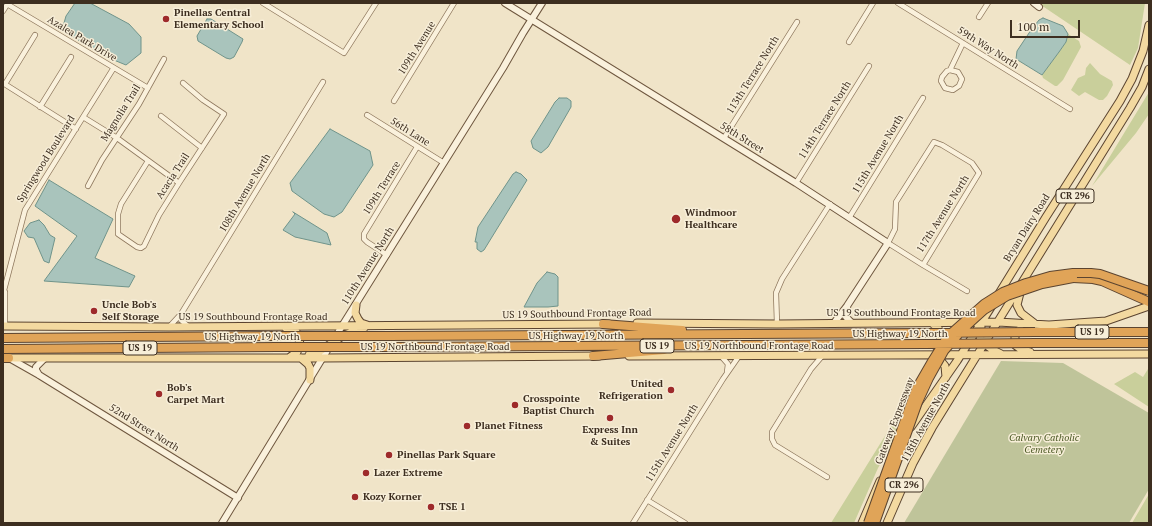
<!DOCTYPE html>
<style>
body{margin:0}
#map{position:relative;width:1152px;height:526px;overflow:hidden;background:#f0e4c8;font-family:"PT Serif",serif}
canvas{display:block}
.frame{position:absolute;inset:0;border:4px solid #3d2e20;pointer-events:none}
.scale{position:absolute;left:1010px;top:20px;width:70px;height:18px;box-sizing:border-box;border:2px solid #3d2e20;border-top:0;padding-left:5px;font-size:12px;line-height:14px;white-space:nowrap;color:#3d2e20;-webkit-text-stroke:3px #f7eed8;paint-order:stroke}
</style>
<div id="map">
<canvas width="1152" height="526"></canvas>
<div class="frame"></div>
<div class="scale">100 m</div>
</div>
<script>
const c = document.querySelector('canvas').getContext('2d');
c.lineJoin = 'round';
function fill(path, color) { c.fillStyle = color; c.fill(path, 'evenodd'); }
const shape = rows => new Path2D(rows.map(r => 'M' + r).join(''));
function strokePath(path, color, width, dash) { c.strokeStyle = color; c.lineWidth = width; c.lineCap = dash ? 'butt' : 'round'; c.setLineDash(dash || []); c.stroke(path); }
function write(font, color, halo, rows, align = 'center') {
  c.font = font + ' "PT Serif",serif'; c.lineWidth = 3; c.setLineDash([]); c.textBaseline = 'middle'; c.strokeStyle = halo; c.fillStyle = color; for (const [text, x, y, turn = 0] of rows) {
    c.save(); c.translate(x, y); c.rotate((+turn || 0) * Math.PI / 180); c.textAlign = isNaN(turn) ? turn : align; if (halo) c.strokeText(text, 0, 0); c.fillText(text, 0, 0); c.restore();
  }
}
const green = shape([
 [1038,3,1145,3,1138,48,1130,65],
 [1068,34,1079,41,1081,47,1063,80,1057,86,1055,86,1043,78,1042,75,1059,52,1066,42],
 [1090,63,1100,74,1112,81,1113,85,1107,96,1103,100,1099,100,1085,92,1079,96,1071,90,1078,78,1085,75,1086,68],
 [1149,92,1149,114,1136,133,1092,186],
 [1148,369,1149,369,1149,407,1114,384,1135,372,1143,377],
 [924,373,905,421,878,468,854,523,831,523],
 [1149,494,1149,523,1132,523]
]);
const cemetery = shape([
 [1001,361,1063,363,1149,413,1149,489,1129,523,904,523]
]);
const water = shape([
 [75,3,90,3,129,24,141,37,141,53,126,65,104,56,62,30,66,16,75,3],
 [1043,18,1063,26,1068,34,1066,42,1059,52,1042,75,1016,59,1017,51,1031,30,1039,20,1043,18],
 [207,19,211,19,243,39,242,42,234,57,230,59,226,58,198,41,197,36,207,19],
 [559,98,567,98,571,101,571,107,548,147,541,153,533,148,531,141,555,102,559,98],
 [330,129,370,151,373,165,342,212,334,217,324,214,292,191,290,183,330,129],
 [516,172,521,174,527,180,484,250,481,252,477,249,477,242,475,242,478,227,513,174,516,172],
 [49,180,113,219,95,258,135,276,129,287,44,281,77,236,35,206,49,180],
 [293,212,327,233,331,245,295,237,283,230,295,214,293,212],
 [39,220,44,225,50,235,55,238,49,263,44,261,34,238,28,237,24,231,30,223,39,220],
 [547,272,555,274,558,277,558,306,548,307,524,307,537,283,547,272]
]);
const street = shape([
 [263,3,344,53,376,3],
 [898,3,1070,109],
 [7,4,148,88],
 [3,11,8,3],
 [979,17,988,3],
 [849,42,873,3],
 [950,70,958,72,962,79,959,86,953,90,945,88,941,81,942,77,947,71,950,70,963,43],
 [3,83,76,129],
 [5,84,35,35],
 [394,101,454,3],
 [40,107,71,57],
 [367,115,444,163],
 [161,116,202,148],
 [83,117,117,138,179,183],
 [724,138,797,22],
 [148,161,121,204,118,214,118,234,137,247,141,248,144,246,159,215,179,183,224,114,203,100,183,83],
 [796,183,869,66],
 [88,186,102,160,139,104,164,59],
 [849,218,923,98],
 [387,255,367,242,364,239,364,234,417,147],
 [923,265,979,173,972,163,942,145,934,142,896,202,895,229,888,243,923,265,967,291],
 [5,292,5,326],
 [3,294,25,210,113,69],
 [181,314,181,320,189,327],
 [777,324,776,293,782,279,830,204],
 [169,327,181,314,323,82],
 [823,355,811,369,772,432,772,439,775,445,827,477],
 [721,356,728,364,727,372],
 [647,500,685,523],
 [633,523,723,379,739,356]
]);
const secondary = shape([
 [505,3,796,183,888,243,847,306,834,323],
 [1034,3,1039,7],
 [847,308,845,312,846,317,852,323],
 [9,358,39,375,238,498],
 [39,375,36,370,36,367,44,359],
 [222,523,342,326,503,68,523,33,542,3]
]);
const primary = shape([
 [1021,289,1017,305,1021,313,1034,323],
 [998,295,1046,217,1120,101,1132,79,1143,51,1149,25],
 [356,305,355,313,358,319,361,323,367,325],
 [637,323,777,324,998,322,1049,325,1106,321,1149,306],
 [932,323,938,328,941,336,940,343,937,348],
 [3,326,169,327,609,324],
 [981,327,980,337,982,342,995,351,1001,354],
 [286,328,296,332,298,335,300,344,297,352,290,357],
 [1020,329,1015,336,1015,345,1022,350,1030,352],
 [309,355,317,353,344,335,364,328],
 [629,356,1149,354],
 [937,356,945,366,946,377],
 [9,358,323,358,599,356],
 [301,358,308,364,310,368,310,380],
 [911,427,957,361,993,304],
 [862,523,880,481],
 [887,523,913,463,932,428,1130,108,1142,87,1149,69]
]);
const highway = shape([
 [1073,278,1093,279,1102,281,1149,302],
 [603,324,682,330],
 [1035,332,1149,332],
 [389,336,924,333],
 [3,338,277,336],
 [1036,343,1149,343],
 [390,347,924,344],
 [3,349,277,347],
 [593,356,664,350],
 [3,358,9,358]
]);
const highwayBridge = shape([
 [924,333,1035,332],
 [277,336,389,336],
 [924,344,1036,343],
 [277,347,390,347],
 [868,523,916,389,931,363,948,336,984,304,1003,292,1026,283,1050,276,1073,273,1091,273,1100,274,1149,291],
 [875,523,918,402,929,378,944,351,963,329,984,310,1007,296,1042,284,1073,278]
]);
const markers = [
 [166,19,4,"#9e2a2b"],
 [676,219,5,"#9e2a2b"],
 [94,311,4,"#9e2a2b"],
 [671,390,4,"#9e2a2b"],
 [159,394,4,"#9e2a2b"],
 [515,405,4,"#9e2a2b"],
 [610,418,4,"#9e2a2b"],
 [467,426,4,"#9e2a2b"],
 [389,455,4,"#9e2a2b"],
 [366,473,4,"#9e2a2b"],
 [355,497,4,"#9e2a2b"],
 [431,507,4,"#9e2a2b"]
];
const shields = [
 [1075,196,38],
 [1092,332,34],
 [657,346,34],
 [140,348,34],
 [904,485,38]
];
const shieldNames = [
 ["CR 296",1075,196],
 ["US 19",1092,332],
 ["US 19",657,346],
 ["US 19",140,348],
 ["CR 296",904,485]
];
const poiNames = [
 ["Pinellas Central",174,13],
 ["Elementary School",174,25],
 ["Windmoor",685,213],
 ["Healthcare",685,225],
 ["Uncle Bob's",102,305],
 ["Self Storage",102,317],
 ["United",663,384,"right"],
 ["Refrigeration",663,396,"right"],
 ["Bob's",167,388],
 ["Carpet Mart",167,400],
 ["Crosspointe",523,399],
 ["Baptist Church",523,411],
 ["Planet Fitness",475,426],
 ["Express Inn",610,430,"center"],
 ["& Suites",610,442,"center"],
 ["Pinellas Park Square",397,455],
 ["Lazer Extreme",374,473],
 ["Kozy Korner",363,497],
 ["TSE 1",439,507]
];
const streetNames = [
 ["Azalea Park Drive",82,39,31],
 ["109th Avenue",417,48,-58],
 ["59th Way North",988,48,32],
 ["113th Terrace North",753,75,-58],
 ["Magnolia Trail",121,113,-58],
 ["114th Terrace North",825,120,-58],
 ["56th Lane",410,132,32],
 ["58th Street",742,138,32],
 ["115th Avenue North",878,154,-59],
 ["Springwood Boulevard",46,159,-58],
 ["Acacia Trail",173,176,-57],
 ["109th Terrace",382,188,-58],
 ["108th Avenue North",245,193,-59],
 ["117th Avenue North",943,214,-58],
 ["Bryan Dairy Road",1027,228,-58],
 ["110th Avenue North",368,266,-58],
 ["US 19 Southbound Frontage Road",901,313],
 ["US 19 Southbound Frontage Road",577,314,-1],
 ["US 19 Southbound Frontage Road",253,317],
 ["US Highway 19 North",900,334],
 ["US Highway 19 North",576,336],
 ["US Highway 19 North",252,337],
 ["US 19 Northbound Frontage Road",759,346],
 ["US 19 Northbound Frontage Road",435,347],
 ["Gateway Expressway",895,421,-69],
 ["118th Avenue North",926,422,-61],
 ["52nd Street North",144,428,32],
 ["115th Avenue North",672,443,-58]
];
const parkNames = [
 ["Calvary Catholic",1044,438],
 ["Cemetery",1044,450]
];
fill(green, '#c9cf9b');
fill(cemetery, '#bfc49a');
fill(water, '#a9c4bc');
strokePath(water, '#6f938a', 1);
strokePath(street, '#8d765c', 6);
strokePath(secondary, '#6f573f', 8);
strokePath(primary, '#5b4430', 9);
strokePath(highway, '#5b4430', 10);
strokePath(street, '#faf1dc', 4.5);
strokePath(secondary, '#faf1dc', 6);
strokePath(primary, '#f3d9a0', 7);
strokePath(highway, '#e0a458', 8);
strokePath(highwayBridge, '#5b4430', 10, []);
strokePath(highwayBridge, '#e0a458', 8);
for (const [x, y, r, color] of markers) { const dot = new Path2D(); dot.arc(x, y, r, 0, 2 * Math.PI); c.fillStyle = color; c.fill(dot); strokePath(dot, '#f7eed8', 1.5); }
for (const [x, y, w] of shields) { const box = new Path2D(); box.roundRect(x - w / 2, y - 7, w, 14, 3); c.fillStyle = '#f7eed8'; c.fill(box); strokePath(box, '#3d2e20', 1); }
write('bold 9px', '#3d2e20', null, shieldNames);
write('bold 10px', '#3d2e20', '#f7eed8', poiNames, 'left');
write('10px', '#3d2e20', '#f7eed8', streetNames);
write('italic 10px', '#4d5a26', '#f7eed8', parkNames);
</script>
